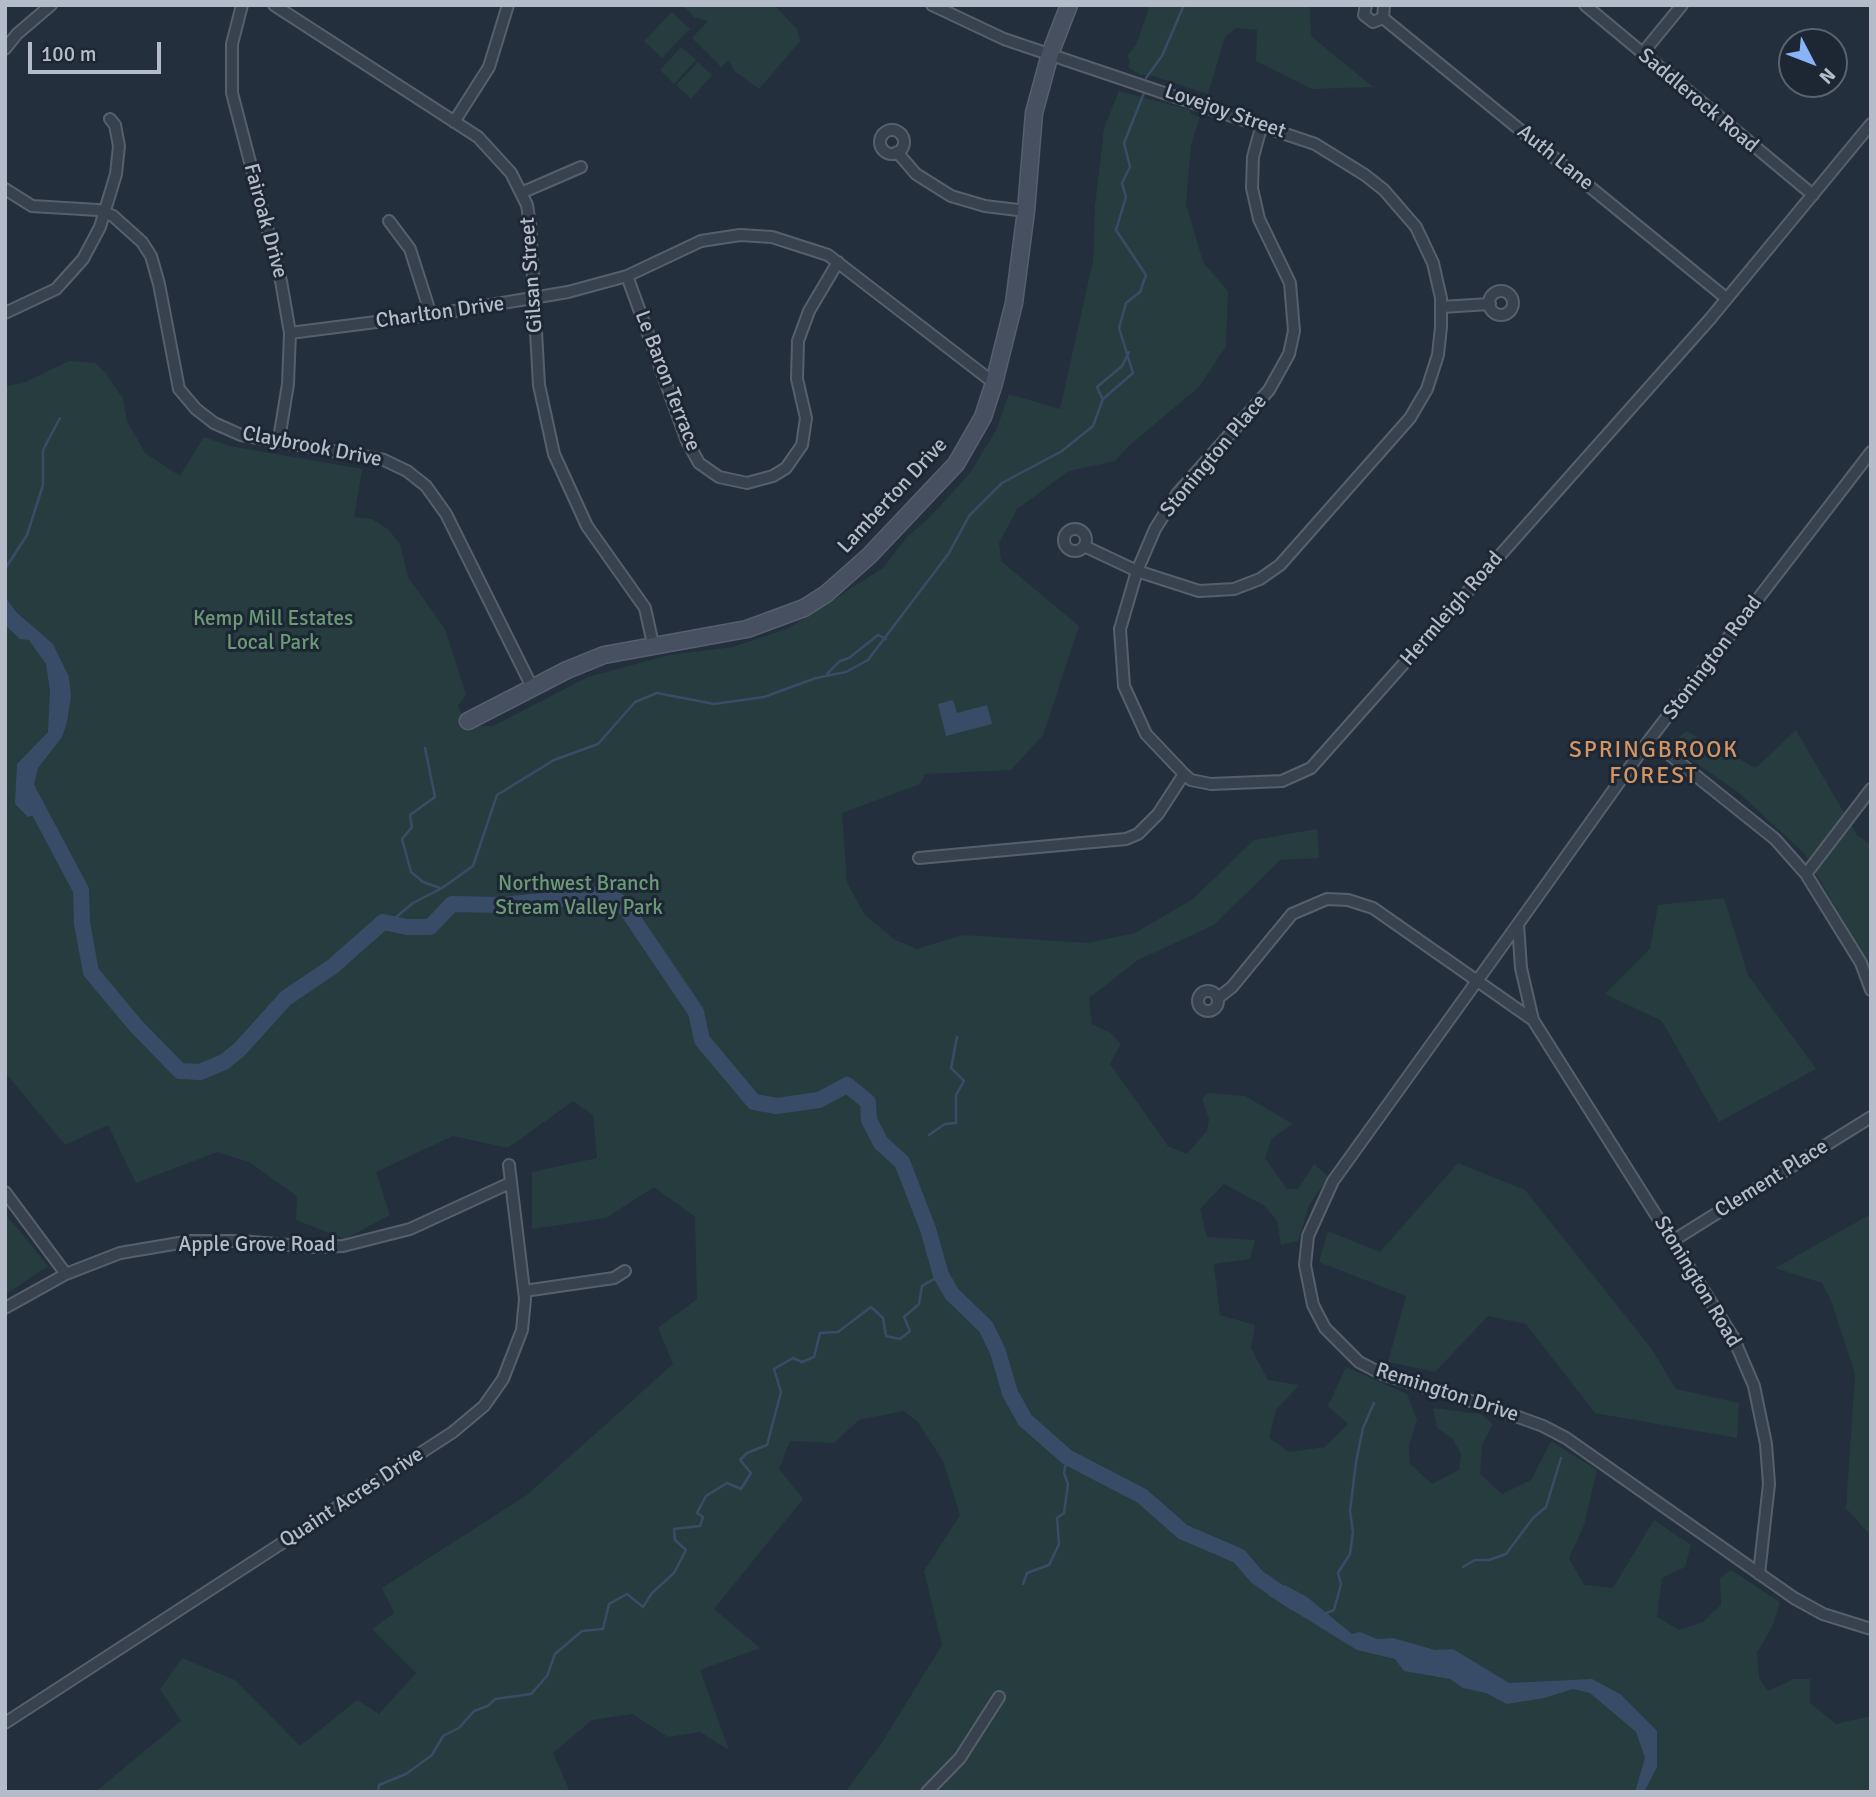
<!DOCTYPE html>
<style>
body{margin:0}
#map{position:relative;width:1876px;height:1797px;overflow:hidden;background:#242f3e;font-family:Signika,sans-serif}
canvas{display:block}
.frame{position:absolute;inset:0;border:7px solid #b4bcc9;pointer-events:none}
.north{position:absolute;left:1778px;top:28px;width:70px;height:70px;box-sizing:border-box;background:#1d2633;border:2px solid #59626f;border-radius:50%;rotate:132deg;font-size:19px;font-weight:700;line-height:28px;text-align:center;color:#b4bcc9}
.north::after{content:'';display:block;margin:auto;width:24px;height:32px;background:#8ab4f8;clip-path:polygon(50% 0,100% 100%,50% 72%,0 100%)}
.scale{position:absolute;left:28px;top:42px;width:133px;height:32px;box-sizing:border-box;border:4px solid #b4bcc9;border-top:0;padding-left:9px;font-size:21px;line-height:24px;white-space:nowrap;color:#b4bcc9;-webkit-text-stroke:5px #1d2633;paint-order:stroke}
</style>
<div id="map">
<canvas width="1876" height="1797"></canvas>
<div class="frame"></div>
<div class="north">N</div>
<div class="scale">100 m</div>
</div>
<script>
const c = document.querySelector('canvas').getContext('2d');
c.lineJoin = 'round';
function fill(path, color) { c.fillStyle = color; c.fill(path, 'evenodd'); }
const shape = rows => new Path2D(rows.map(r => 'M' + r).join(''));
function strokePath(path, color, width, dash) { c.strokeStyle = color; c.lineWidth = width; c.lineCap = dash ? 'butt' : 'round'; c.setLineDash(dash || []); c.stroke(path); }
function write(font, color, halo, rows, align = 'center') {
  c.font = font + ' Signika,sans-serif'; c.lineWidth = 6; c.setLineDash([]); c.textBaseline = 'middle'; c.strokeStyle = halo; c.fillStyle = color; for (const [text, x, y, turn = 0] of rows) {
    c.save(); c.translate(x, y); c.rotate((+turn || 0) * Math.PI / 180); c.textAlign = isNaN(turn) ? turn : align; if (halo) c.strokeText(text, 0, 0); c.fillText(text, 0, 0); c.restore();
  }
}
const green = shape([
 [683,5,774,5,797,29,800,41,759,89,734,71,729,60,721,67,692,38,708,21,694,17],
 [1150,5,1310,5,1311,36,1373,87,1312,89,1256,61,1257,30,1236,28,1225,37,1208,94,1150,75,1140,75,1128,67,1130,61,1127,56,1136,45],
 [672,12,690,29,662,58,644,41],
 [681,47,696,60,674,84,660,70],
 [698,62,712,75,691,99,676,85],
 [1119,91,1190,110,1191,114,1200,117,1191,145,1186,204,1203,262,1228,291,1226,346,1199,387,1131,444,1115,461,1069,471,1017,509,999,543,1001,561,1079,626,1043,735,1011,770,925,774,920,784,842,813,847,882,864,914,895,940,917,949,963,935,1088,943,1135,933,1193,899,1254,840,1317,829,1319,858,1280,860,1214,925,1138,960,1089,998,1092,1024,1109,1032,1121,1044,1110,1064,1168,1146,1187,1154,1207,1131,1209,1119,1202,1098,1209,1093,1245,1096,1293,1124,1272,1138,1265,1158,1287,1189,1298,1189,1314,1164,1329,1177,1309,1205,1298,1241,1281,1245,1277,1221,1265,1206,1224,1184,1200,1209,1207,1237,1255,1240,1250,1259,1214,1264,1220,1315,1255,1325,1251,1348,1268,1380,1299,1385,1276,1410,1269,1438,1289,1452,1325,1447,1348,1424,1328,1406,1346,1367,1407,1394,1417,1420,1409,1445,1410,1464,1432,1484,1459,1470,1461,1454,1452,1438,1437,1428,1433,1408,1481,1414,1493,1424,1482,1445,1480,1474,1502,1494,1531,1480,1551,1441,1597,1470,1584,1525,1569,1558,1584,1585,1613,1588,1654,1520,1691,1545,1685,1567,1662,1578,1657,1617,1679,1630,1703,1622,1721,1605,1720,1578,1731,1570,1780,1602,1772,1627,1757,1653,1759,1678,1768,1691,1794,1679,1810,1679,1810,1703,1836,1724,1871,1716,1871,1792,845,1792,881,1744,942,1645,924,1571,960,1515,943,1461,917,1421,903,1411,859,1420,834,1443,790,1441,779,1469,803,1499,714,1609,760,1648,700,1670,729,1750,700,1732,668,1737,632,1714,592,1720,553,1753,570,1792,95,1792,181,1721,160,1689,182,1658,235,1680,300,1746,357,1700,379,1714,416,1673,372,1629,394,1613,382,1588,527,1495,673,1364,658,1328,697,1299,695,1217,654,1187,606,1218,532,1229,532,1172,597,1158,593,1115,573,1101,508,1148,453,1136,376,1172,390,1215,345,1239,296,1220,297,1196,249,1162,217,1152,136,1183,108,1125,65,1145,5,1072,5,386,23,383,69,361,95,363,105,372,123,399,127,421,145,453,180,476,204,437,230,446,362,469,354,517,372,519,388,529,400,544,408,577,445,629,466,694,458,706,468,726,493,726,588,677,669,655,733,647,789,628,883,568,908,536,932,515,970,473,996,430,1009,394,1060,409,1093,261,1095,206,1104,128],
 [1796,730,1857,835,1871,845,1871,969,1804,853,1738,792,1670,745,1686,731,1756,768],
 [1724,898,1748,975,1816,1069,1719,1122,1662,1021,1605,994,1650,949,1658,905],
 [1458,1163,1525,1190,1651,1348,1676,1389,1739,1403,1737,1438,1595,1413,1526,1324,1488,1316,1435,1372,1388,1362,1406,1296,1319,1262,1328,1231,1380,1252],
 [5,1213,48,1266,5,1295],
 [1871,1214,1871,1536,1846,1508,1855,1374,1831,1300,1822,1283,1775,1268]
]);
const water = shape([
 [5,597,16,612,53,644,69,677,71,696,67,722,62,737,38,768,34,784,46,812,28,817,15,804,17,764,48,732,50,691,46,664,29,640,20,639,5,625],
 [953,700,957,713,987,705,992,724,946,736,938,704],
 [1285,1585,1307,1597,1352,1634,1360,1632,1377,1639,1393,1638,1435,1650,1453,1649,1509,1683,1592,1679,1620,1694,1657,1731,1657,1767,1644,1792,1635,1792,1645,1758,1636,1732,1590,1693,1573,1689,1544,1698,1507,1704,1486,1693,1463,1688,1450,1679,1404,1671,1395,1659,1357,1650,1268,1595]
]);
const stream = shape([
 [1146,78,1162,56,1184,5],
 [1102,398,1097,387,1122,366,1129,352],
 [5,569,27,535,43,485,43,450,60,418],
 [827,674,840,661,849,658,878,635,886,639],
 [425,748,435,797,410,815,412,827,402,839,411,872,423,882,440,888],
 [389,923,413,903,442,888,473,866,497,795,554,760,598,744,635,702,657,693,714,704,764,697,816,678,846,672,868,660,949,553,969,516,1002,483,1062,451,1093,426,1103,399,1133,373,1119,328,1126,303,1140,292,1146,275,1116,230,1126,197,1122,183,1130,167,1124,143,1144,93],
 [929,1135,945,1124,956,1123,956,1095,964,1081,951,1068,957,1037],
 [1463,1567,1475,1560,1489,1560,1506,1554,1533,1518,1546,1507,1561,1458],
 [1023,1584,1027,1573,1049,1565,1059,1544,1057,1518,1064,1513,1068,1484,1064,1473,1067,1457],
 [1324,1614,1334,1610,1341,1584,1338,1573,1350,1554,1353,1532,1350,1511,1356,1462,1363,1428,1374,1403],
 [378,1792,379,1785,406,1774,432,1755,443,1736,459,1728,474,1711,488,1706,495,1699,531,1694,547,1676,555,1654,582,1631,603,1629,609,1604,627,1594,643,1607,652,1593,674,1573,686,1550,675,1540,674,1529,700,1526,703,1517,697,1513,706,1496,727,1483,741,1489,751,1473,740,1460,747,1453,767,1445,781,1392,774,1369,793,1358,802,1362,814,1357,820,1333,838,1332,871,1307,883,1318,886,1336,900,1339,910,1331,904,1317,919,1304,922,1286,941,1275]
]);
const river = shape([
 [31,796,81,890,82,923,91,972,136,1026,180,1071,200,1072,224,1062,239,1050,286,998,332,967,383,922,407,927,430,927,452,904,503,905,597,895,614,897,627,910,696,1012,702,1040,754,1102,777,1106,819,1100,847,1085,868,1102,869,1120,881,1143,902,1162,928,1229,941,1275,952,1294,986,1327,998,1352,1010,1393,1025,1420,1067,1457,1142,1496,1183,1532,1239,1556,1257,1577,1295,1603]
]);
const street = shape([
 [242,5,232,44,232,93,281,281,290,333,288,384,279,439],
 [274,5,478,137,511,173,527,205,530,224,539,385,554,454,587,526,645,608,653,644],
 [932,5,1004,39,1315,144,1365,175,1384,190,1416,227,1433,263,1441,298,1441,327,1438,355,1427,389,1410,418,1280,565,1260,579,1234,589,1199,591,1137,571,1084,546],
 [1366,5,1364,15,1373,22,1383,18,1384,5],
 [1585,5,1813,195],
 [1383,18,1726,298],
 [5,49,17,34,51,5],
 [1642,54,1682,5],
 [454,122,489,67,508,5],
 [1262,124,1253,157,1252,188,1259,219,1290,283,1294,331,1289,354,1269,390,1177,494,1155,529,1137,571,1120,629,1124,686,1146,734,1184,774,1191,780,1211,784,1282,781,1311,768,1710,319,1871,124],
 '880 142a12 12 0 1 1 24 0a12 12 0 1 1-24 0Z',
 [897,152,916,174,951,196,985,206,1026,211],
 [5,189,32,206,98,210,113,216,142,242,151,256,159,284,179,389,196,409,214,423,241,435,384,460,407,471,426,486,446,514,532,687],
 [521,193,581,167],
 [389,221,410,249,431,315],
 [627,276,687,441,699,463,719,477,747,483,773,476,786,468,802,445,806,418,797,379,798,341,809,311,838,262],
 '1489 303a12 12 0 1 1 24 0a12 12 0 1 1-24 0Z',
 [1441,307,1490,304],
 [5,313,56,289,83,259,100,227,116,174,119,146,115,125,110,119],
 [290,333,431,315,568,292,627,276,701,241,740,235,772,237,828,255,994,383],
 '1064 540a11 11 0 1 1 22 0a11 11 0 1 1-22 0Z',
 [1650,739,1775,839,1806,874,1861,963,1871,990],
 [919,858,1126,839,1138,834,1158,814,1184,774],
 [1806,874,1871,789],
 [1518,924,1333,1181,1308,1236,1305,1265,1313,1305,1325,1328,1359,1362,1382,1374,1491,1407,1543,1426,1566,1438,1794,1598,1823,1614,1871,1629],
 '1198 1001a10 10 0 1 1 20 0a10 10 0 1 1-20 0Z',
 [1218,998,1232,987,1292,914,1327,899,1348,900,1373,908,1533,1020,1733,1337,1754,1386,1766,1444,1769,1484,1759,1574],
 [1533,1020,1521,968,1518,924,1650,739,1871,452],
 [5,1192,66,1274],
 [1674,1240,1871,1117],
 [524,1291,614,1278,625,1271],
 [5,1308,66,1274,120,1253,191,1241,240,1241,312,1247,343,1246,410,1229,510,1183],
 [5,1723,453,1432,484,1406,503,1379,522,1330,525,1299,509,1165],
 [927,1792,960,1758,999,1697]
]);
const secondary = shape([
 [468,721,567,670,604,655,747,629,804,608,826,594,869,556,956,464,983,417,994,383,1014,303,1026,211,1034,113,1050,54,1069,5]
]);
const streetNames = [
 ["Saddlerock Road",1698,101,40],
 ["Lovejoy Street",1225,112,19],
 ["Auth Lane",1555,158,39],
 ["Fairoak Drive",265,221,75],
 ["Gilsan Street",532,275,-94],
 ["Charlton Drive",440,313,-8],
 ["Le Baron Terrace",667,381,69],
 ["Claybrook Drive",312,447,11],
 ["Stonington Place",1214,456,-50],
 ["Lamberton Drive",893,496,-47],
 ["Hermleigh Road",1452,609,-49],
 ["Stonington Road",1713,658,-53],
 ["Clement Place",1772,1179,-32],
 ["Apple Grove Road",257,1245],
 ["Stonington Road",1697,1282,59],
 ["Remington Drive",1447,1393,18],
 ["Quaint Acres Drive",352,1498,-33]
];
const parkNames = [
 ["Kemp Mill Estates",273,619],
 ["Local Park",273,643],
 ["Northwest Branch",579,884],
 ["Stream Valley Park",579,908]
];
const neighbourhoodNames = [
 ["SPRINGBROOK",1654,751],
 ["FOREST",1654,777]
];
fill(green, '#263c3f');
fill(water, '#394c67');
strokePath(stream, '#394c67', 2.5);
strokePath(river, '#394c67', 16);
strokePath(street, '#565f6c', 14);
strokePath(secondary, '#565f6c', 19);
strokePath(street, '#38414e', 10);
strokePath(secondary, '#465061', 16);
write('21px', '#b4bcc9', '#1d2633', streetNames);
write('21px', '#6b9a76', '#1d2633', parkNames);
c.letterSpacing = '2px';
write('23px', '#d59563', '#1d2633', neighbourhoodNames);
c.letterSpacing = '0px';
</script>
